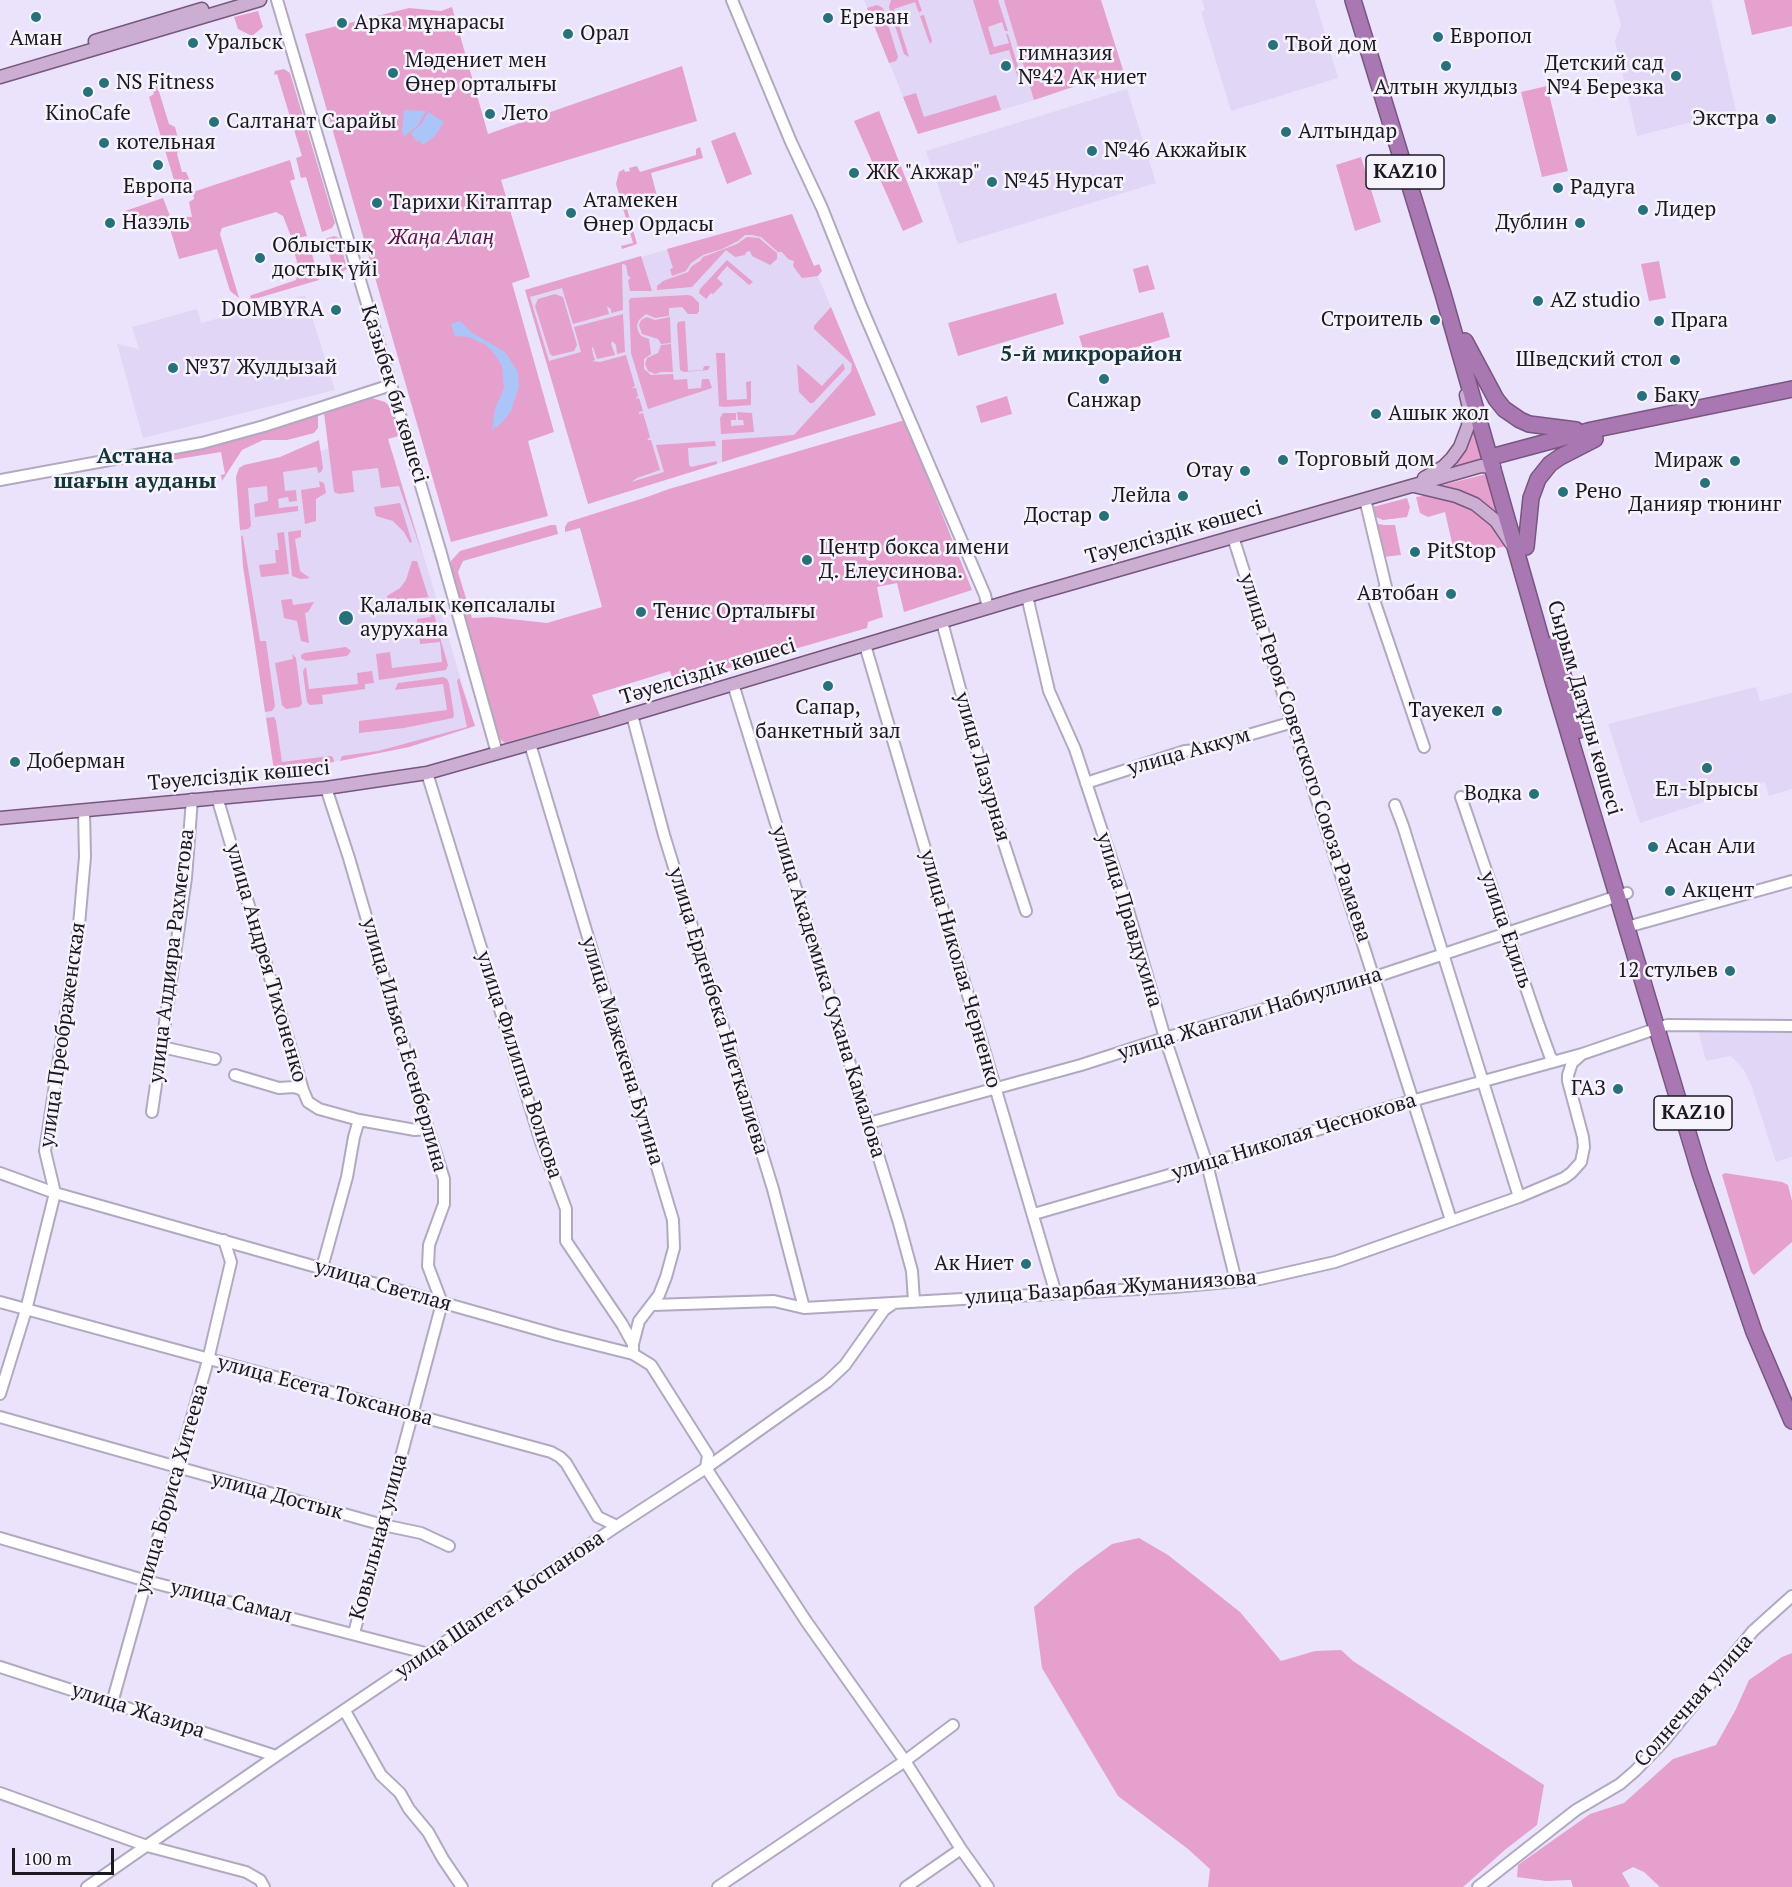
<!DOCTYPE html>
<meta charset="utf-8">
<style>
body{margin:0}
#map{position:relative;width:1792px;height:1887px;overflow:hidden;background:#ebe3fb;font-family:"PT Serif",serif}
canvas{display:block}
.scale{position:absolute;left:12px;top:1848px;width:102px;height:27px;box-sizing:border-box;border:3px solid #1b1820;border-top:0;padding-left:8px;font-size:18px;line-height:21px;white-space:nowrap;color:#1b1820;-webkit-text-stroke:4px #f6f3fd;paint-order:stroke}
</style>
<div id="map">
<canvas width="1792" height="1887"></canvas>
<div class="scale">100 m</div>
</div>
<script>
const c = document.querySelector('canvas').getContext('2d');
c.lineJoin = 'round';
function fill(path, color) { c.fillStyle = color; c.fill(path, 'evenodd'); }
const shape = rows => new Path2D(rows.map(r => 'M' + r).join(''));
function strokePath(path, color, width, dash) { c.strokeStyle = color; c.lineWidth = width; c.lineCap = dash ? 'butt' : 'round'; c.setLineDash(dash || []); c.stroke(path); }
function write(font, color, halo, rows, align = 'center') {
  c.font = font + ' "PT Serif",serif'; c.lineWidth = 5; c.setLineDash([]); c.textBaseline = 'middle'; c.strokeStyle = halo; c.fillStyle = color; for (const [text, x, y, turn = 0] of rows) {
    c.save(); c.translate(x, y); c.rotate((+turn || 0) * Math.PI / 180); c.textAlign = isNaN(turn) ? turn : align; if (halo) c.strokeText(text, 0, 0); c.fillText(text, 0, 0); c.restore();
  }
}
const built = shape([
 [864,0,1101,0,1123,70,1032,101,918,134],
 [1202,0,1315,0,1338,78,1231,111,1201,12,1205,10],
 [1614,0,1711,0,1736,111,1637,136,1615,41,1621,25],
 [1127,89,1156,183,958,244,926,151],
 [792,214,876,415,588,504,525,290],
 [305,295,335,390,143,438,117,344,139,349,132,327,197,309,201,323],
 [386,431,475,726,409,747,338,761,274,770,243,566,236,477],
 [1756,687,1760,701,1792,693,1792,789,1769,796,1765,782,1640,823,1608,724],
 [1698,1030,1792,1032,1792,1157,1776,1162,1752,1087,1744,1070,1731,1056,1706,1061]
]);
const green = shape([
 [891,0,918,0,922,11,919,12,920,16,924,15,932,41,930,44,915,2,894,9,909,57,904,54,889,7],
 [973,0,998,0,1008,31,1005,31,1002,22,988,27,994,47,1009,43,1006,34,1008,34,1022,79,1019,81,1009,50,990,55],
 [1004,0,1101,0,1123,70,1034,100],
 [1744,0,1792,0,1792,26,1752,35],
 [877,5,883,8,898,57,896,61,889,63,867,8],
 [452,7,488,134,682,66,697,121,501,180,530,277,512,283,554,432,528,441,548,516,451,542,305,34,409,8,441,11],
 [258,11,263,27,252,36,238,29,234,17],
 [284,69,290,73,335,223,332,228,322,232,306,177,301,178,296,158,302,156,277,74,274,75,275,71],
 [158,78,161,80,162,83,157,85,169,124,175,127,180,146,177,154,182,172,186,172,191,183,179,185,174,180,149,97,154,94,151,82],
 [1547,86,1568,171,1542,177,1521,92],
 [916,93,924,117,996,95,1001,110,918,134,903,97],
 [879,111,923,222,903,231,854,121],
 [735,132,752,174,727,184,711,141],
 [700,147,703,158,651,173,657,196,626,205,637,244,622,249,621,246,633,243,616,184,619,172,624,169,625,172,630,171,629,168,637,166,640,172,696,155,696,149],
 [1361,157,1381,222,1355,231,1336,165],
 [290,160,295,179,290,181,307,236,292,239,283,216,276,212,222,228,220,234,239,298,230,291,217,249,179,259,168,222,131,229,125,211,163,198,170,216,192,217,189,202,194,199,193,192],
 [792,214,814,266,819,264,822,271,818,276,802,278,793,266,794,261,788,259,782,252,778,252,761,237,752,235,745,235,738,241,722,249,703,255,691,263,686,271,672,276,670,269,673,268,667,249],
 [334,236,339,238,347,269,335,275,325,239],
 [747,237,759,238,777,253,777,259,770,265,752,256,750,251,746,252,745,255,735,257,726,250,692,287,657,290,657,286,663,281,688,272,692,266,700,261,703,257,737,244],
 [309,243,319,280,251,300,250,296,252,295,296,280,299,269,294,251,298,247],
 [641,256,652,291,630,291,628,280,630,279,630,277,628,276,626,265,622,264,623,310,611,313,611,309,607,306,609,314,573,324,562,288,530,297,549,361,581,352,574,327,623,314,625,352,617,354,616,345,612,341,611,344,615,355,597,359,593,347,592,348,593,354,595,360,592,361,600,362,626,355,635,386,632,388,636,388,638,396,635,399,639,398,643,411,639,412,639,414,643,413,650,437,647,440,651,440,660,470,637,478,631,482,664,472,656,445,715,441,716,446,688,448,689,465,691,467,717,461,717,464,588,504,525,290],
 [727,260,753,282,749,285,727,266,717,278,723,284,713,294,711,293,706,299,699,293,700,289],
 [1659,261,1666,298,1649,301,1641,264],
 [1148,265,1155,289,1139,293,1133,269],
 [1056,293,1064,324,958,356,948,323],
 [555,294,563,297,577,345,574,351,553,356,550,354,535,306,538,299],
 [688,295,692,296,699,303,699,311,697,314,688,314,682,307,669,308,669,316,655,318,646,314,639,320,637,325,638,331,641,336,649,339,651,354,644,359,644,369,651,375,673,374,674,380,687,379,688,389,701,388,702,379,709,379,712,388,648,409,631,353,629,300,631,298],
 [831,307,876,415,722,462,722,440,794,435,851,372,852,364,814,329,814,326],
 [1163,312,1170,337,1087,362,1079,336],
 [647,317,655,320,670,317,671,343,661,344,658,339,642,334,639,325,641,320],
 [685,321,688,371,703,370,704,366,710,366,708,370,684,372,680,370,677,325,678,322],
 [671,344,673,372,661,372,655,374,648,371,645,364,647,358,658,353,661,345],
 [716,353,725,353,727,400,747,399,746,382,751,381,751,405,724,407,719,406],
 [843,363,845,369,813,403,810,403,799,392,797,364,822,386],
 [1007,396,1012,414,981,423,976,406],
 [372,398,385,402,395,411,402,435,388,439,422,553,399,486,381,488,378,468,352,471,354,492,339,494,334,492,324,413],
 [1472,411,1486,457,1436,473,1445,468],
 [737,412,752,413,754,432,721,434,720,418,723,413,736,413,736,420,731,420,731,426,744,425,743,420,738,420],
 [318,415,318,428,314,433,287,440,263,440,242,450,222,481,221,475,225,474,221,452,148,464,147,459,210,446],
 [905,420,972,590,904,612,897,583,877,587,883,617,868,622,867,628,674,684,670,671,592,695,600,716,505,743,501,740,497,736,450,568,451,561,460,551,551,525,556,525,558,534,463,561,458,572,472,618,492,617,547,623,602,607,580,528,565,532,565,527,568,522,647,497,669,489],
 [319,440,323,468,321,472,318,473,317,467,283,472,285,491,296,490,297,501,289,502,288,497,278,499,279,508,298,506,298,511,255,517,254,504,268,501,267,486,248,488,251,526,248,529,240,530,236,477,239,468,244,465,280,457],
 [1490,473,1508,535,1498,519,1431,488],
 [319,481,324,483,326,493,316,499,316,521,305,524,301,490,320,487],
 [1429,495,1443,495,1481,511,1503,538,1506,546,1462,556,1457,555,1454,552,1445,512,1428,517,1420,513,1416,497],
 [1407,498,1410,507,1407,517,1383,520,1371,515,1370,511,1373,507],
 [400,503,412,542,410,543,404,532,393,521,376,516,374,507],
 [1373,523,1384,525,1395,525,1401,555,1383,557],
 [301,530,301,537,295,539,300,571,310,578,301,579,292,576,288,532],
 [284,532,289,574,261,577,259,565,276,563,275,550,279,550,277,533],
 [241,535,243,537,260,641,266,641,275,706,272,711,265,712,243,566],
 [412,561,417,561,436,621,434,626,418,628,417,619,431,617,428,597,388,603,387,596,400,588,406,580],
 [292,599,293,605,314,602,308,612,305,613,309,643,301,641,297,621,284,618,281,600],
 [436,631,439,634,448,665,446,670,379,680,376,654,390,652,392,668,442,662,440,642,420,644,419,633],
 [346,647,351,651,347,656,306,661,301,658,301,655,304,653],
 [292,654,296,658,302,704,299,707,286,709,282,705,275,663,293,659],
 [306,667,309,689,358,684,357,673,372,671,374,683,365,684,365,689,322,695,323,704,310,705,307,702,303,672,304,669],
 [443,677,447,679,449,683,454,715,453,718,404,728,359,733,359,721,447,710,443,684,395,690,398,683],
 [459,678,475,726,409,747,340,761,342,756,378,751,467,727,457,681],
 [274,717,276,721,282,762,330,756,333,757,334,762,274,770,266,718],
 [1725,1173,1782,1182,1788,1185,1792,1201,1792,1242,1754,1275,1751,1272,1722,1175],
 [1139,1538,1168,1555,1240,1612,1281,1661,1315,1651,1341,1650,1353,1661,1544,1785,1537,1825,1506,1849,1463,1887,1208,1887,1210,1869,1188,1849,1118,1796,1042,1668,1034,1607,1075,1571,1112,1544],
 [1792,1653,1792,1887,1660,1887,1644,1872,1633,1867,1622,1873,1630,1887,1573,1887,1571,1880,1546,1881,1517,1877,1518,1865,1590,1814,1624,1803,1673,1759,1716,1745,1736,1709,1749,1680,1782,1657]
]);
const water = shape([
 [404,110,426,111,418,125,404,137,402,131],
 [428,112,444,122,435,136,423,145,420,141,416,141,411,133,422,123],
 [460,321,471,332,505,352,518,372,519,388,512,407,513,408,502,423,492,430,495,409,504,388,502,366,494,353,486,345,469,337,455,336,451,324]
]);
const minor = shape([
 [277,0,440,550,497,753],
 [732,0,791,142,822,208,861,306,985,595,988,608],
 [0,480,202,443,264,426,391,385],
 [1365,499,1386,587,1374,600,1424,747],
 [1233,537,1451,1220],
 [1027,596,1049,691,1075,749,1128,910,1165,1038,1207,1164,1236,1281],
 [942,622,992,807,1026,911],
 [865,645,1056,1294],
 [733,684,899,1223,912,1271,914,1301],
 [632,715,664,835,773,1189,804,1308],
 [530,744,673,1220,674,1248,666,1277,659,1295,639,1321,633,1344,633,1354],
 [427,773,541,1142,566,1209,566,1241,622,1324,633,1344],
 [1086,783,1185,751,1197,750,1293,722],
 [326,788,349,858,428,1129,444,1179,444,1204,429,1245,428,1266,442,1303,354,1633],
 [217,797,303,1090,308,1102,319,1109,359,1120,354,1137,347,1177,322,1268],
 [1461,797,1537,1020,1550,1056,1554,1061],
 [1395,805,1403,826,1519,1197],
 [1627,927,1792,881],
 [162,1047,215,1059],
 [235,1075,279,1088,294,1087,303,1090],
 [152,1112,186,878,192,799],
 [359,1120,415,1130,428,1129],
 [869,1123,1081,1065,1165,1038,1375,977,1627,893],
 [0,1173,55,1193,557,1335,633,1354,651,1365,708,1455,706,1468,806,1621,905,1761,961,1849,988,1887],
 [1034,1214,1207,1164,1404,1103,1582,1054,1667,1025,1792,1026],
 [0,1302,551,1452,560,1457,566,1463,598,1517,617,1526],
 [653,1305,774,1301,804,1308,1174,1287,1260,1279,1335,1262,1519,1197,1564,1178,1571,1173,1581,1162,1584,1147,1583,1137,1568,1081,1568,1075,1572,1063,1582,1054],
 [0,1394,26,1310,55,1193,45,1151,79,925,85,857,84,811],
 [0,1417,383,1525,421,1533,449,1546],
 [0,1538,147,1581,429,1654],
 [0,1667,276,1756],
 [112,1703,208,1360,231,1262,224,1240],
 [345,1711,381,1775,400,1793,409,1809,428,1832,443,1859,462,1887],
 [0,1793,147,1846,246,1872,260,1880,264,1887],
 [87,1887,276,1756,617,1526,706,1468,827,1382,845,1365,884,1310,894,1303],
 [718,1887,905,1761,953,1725],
 [906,1887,961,1849],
 [1478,1887,1576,1810,1620,1784,1635,1771,1663,1742,1753,1631,1792,1596]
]);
const major = shape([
 [95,41,202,9],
 [0,77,260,0],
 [1424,478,1443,467,1452,458,1460,447,1468,426,1469,408,1466,395],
 [1414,486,1456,496,1475,504,1496,521,1511,543],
 [0,818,326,788,427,773,607,722,1017,599,1481,466,1494,467]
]);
const highway = shape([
 [1353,0,1443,294,1554,684,1700,1173,1754,1332,1792,1421],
 [1465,341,1496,399,1504,409,1520,420,1529,424,1576,430],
 [1491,457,1592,430,1792,389],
 [1526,547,1531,498,1538,479,1550,464,1560,457,1595,439],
 [1554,644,1579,730]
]);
const markers = [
 [36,17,6,"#28717a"],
 [828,18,6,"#28717a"],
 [342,23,6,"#28717a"],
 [568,34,6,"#28717a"],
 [1438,37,6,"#28717a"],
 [193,43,6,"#28717a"],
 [1273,45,6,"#28717a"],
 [1006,66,6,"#28717a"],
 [1446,66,6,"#28717a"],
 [393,73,6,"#28717a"],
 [1676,76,6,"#28717a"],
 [104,83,6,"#28717a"],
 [88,92,6,"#28717a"],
 [490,114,6,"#28717a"],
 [1771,119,6,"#28717a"],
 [214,122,6,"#28717a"],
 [1286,132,6,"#28717a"],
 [104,143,6,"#28717a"],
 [1092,151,6,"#28717a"],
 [158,165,6,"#28717a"],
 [854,173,6,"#28717a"],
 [992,182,6,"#28717a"],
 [1558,188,6,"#28717a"],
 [377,203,6,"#28717a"],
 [1643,210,6,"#28717a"],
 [571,213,6,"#28717a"],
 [110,223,6,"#28717a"],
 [1580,223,6,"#28717a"],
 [260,258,6,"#28717a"],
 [1538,301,6,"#28717a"],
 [336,310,6,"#28717a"],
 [1435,320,6,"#28717a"],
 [1659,321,6,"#28717a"],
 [1675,360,6,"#28717a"],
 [173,368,6,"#28717a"],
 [1104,379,6,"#28717a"],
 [1642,396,6,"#28717a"],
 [1376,414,6,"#28717a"],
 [1283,460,6,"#28717a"],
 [1735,461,6,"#28717a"],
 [1245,471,6,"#28717a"],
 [1705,483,6,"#28717a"],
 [1563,492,6,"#28717a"],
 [1183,496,6,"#28717a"],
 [1104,516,6,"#28717a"],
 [1415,552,6,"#28717a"],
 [807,560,6,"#28717a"],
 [1451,594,6,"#28717a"],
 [641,612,6,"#28717a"],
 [346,618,8,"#28717a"],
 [828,686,6,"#28717a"],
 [1497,711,6,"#28717a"],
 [15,762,6,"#28717a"],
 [1707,768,6,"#28717a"],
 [1534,794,6,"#28717a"],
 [1653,847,6,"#28717a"],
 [1670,891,6,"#28717a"],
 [1730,971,6,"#28717a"],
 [1618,1089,6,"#28717a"],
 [1026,1264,6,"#28717a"]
];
const shields = [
 [1405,172,78],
 [1693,1113,78]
];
const shieldNames = [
 ["KAZ10",1405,172],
 ["KAZ10",1693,1113]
];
const poiNames = [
 ["Ереван",840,18],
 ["Арка мұнарасы",354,23],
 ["Орал",580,34],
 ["Европол",1450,37],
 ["Аман",36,39,"center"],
 ["Уральск",205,43],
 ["Твой дом",1285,45],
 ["гимназия",1018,54],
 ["№42 Ақ ниет",1018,78],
 ["Мәдениет мен",405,61],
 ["Өнер орталығы",405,85],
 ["Детский сад",1664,64,"right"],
 ["№4 Березка",1664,88,"right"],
 ["NS Fitness",116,83],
 ["Алтын жулдыз",1446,88,"center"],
 ["KinoCafe",88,114,"center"],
 ["Лето",502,114],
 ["Экстра",1759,119,"right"],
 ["Салтанат Сарайы",226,122],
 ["Алтындар",1298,132],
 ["котельная",116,143],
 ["№46 Акжайык",1104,151],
 ["ЖК \"Акжар\"",866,173],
 ["№45 Нурсат",1004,182],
 ["Европа",158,187,"center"],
 ["Радуга",1570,188],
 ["Атамекен",583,201],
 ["Өнер Ордасы",583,225],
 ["Тарихи Кітаптар",389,203],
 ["Лидер",1655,210],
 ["Назэль",122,223],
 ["Дублин",1568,223,"right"],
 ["Облыстық",272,246],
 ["достық үйі",272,270],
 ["AZ studio",1550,301],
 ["DOMBYRA",324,310,"right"],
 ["Строитель",1423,320,"right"],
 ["Прага",1671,321],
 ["Шведский стол",1663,360,"right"],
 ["№37 Жулдызай",185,368],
 ["Баку",1654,396],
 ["Санжар",1104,401,"center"],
 ["Ашык жол",1388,414],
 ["Торговый дом",1295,460],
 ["Мираж",1723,461,"right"],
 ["Отау",1233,471,"right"],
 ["Рено",1575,492],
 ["Лейла",1171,496,"right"],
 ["Данияр тюнинг",1705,505,"center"],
 ["Достар",1092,516,"right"],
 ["Центр бокса имени",819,548],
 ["Д. Елеусинова.",819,572],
 ["PitStop",1427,552],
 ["Автобан",1439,594,"right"],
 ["Қалалық көпсалалы",360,606],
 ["аурухана",360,630],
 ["Тенис Орталығы",653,612],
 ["Сапар,",828,708,"center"],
 ["банкетный зал",828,732,"center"],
 ["Тауекел",1485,711,"right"],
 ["Доберман",27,762],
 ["Ел-Ырысы",1707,790,"center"],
 ["Водка",1522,794,"right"],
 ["Асан Али",1665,847],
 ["Акцент",1682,891],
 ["12 стульев",1718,971,"right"],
 ["ГАЗ",1606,1089,"right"],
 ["Ак Ниет",1014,1264,"right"]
];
const parkNames = [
 ["Жаңа Алаң",441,238]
];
const streetNames = [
 ["Қазыбек би көшесі",394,394,73],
 ["Тәуелсіздік көшесі",1174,533,-16],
 ["Тәуелсіздік көшесі",708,672,-17],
 ["Сырым Датұлы көшесі",1584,708,74],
 ["улица Аккум",1189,752,-16],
 ["улица Героя Советского Союза Рамаева",1305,758,72],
 ["улица Лазурная",982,767,74],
 ["Тәуелсіздік көшесі",239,776,-5],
 ["улица Правдухина",1129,920,73],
 ["улица Едиль",1506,930,71],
 ["улица Алдияра Рахметова",172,956,-83],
 ["улица Андрея Тихоненко",266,963,74],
 ["улица Николая Черненко",960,969,74],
 ["улица Академика Сухана Камалова",828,992,73],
 ["улица Ерденбека Ниеткалиева",718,1011,73],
 ["улица Жангали Набиуллина",1250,1014,-17],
 ["улица Преображенская",63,1035,-82],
 ["улица Ильяса Есенберлина",404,1045,74],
 ["улица Мажекена Бутина",622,1051,73],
 ["улица Филиппа Волкова",519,1065,72],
 ["улица Николая Чеснокова",1294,1137,-17],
 ["улица Светлая",383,1286,16],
 ["улица Базарбая Жуманиязова",1111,1288,-4],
 ["улица Есета Токсанова",325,1391,15],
 ["улица Бориса Хитеева",172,1489,-74],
 ["улица Достык",277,1496,15],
 ["Ковыльная улица",379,1537,-75],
 ["улица Самал",231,1602,14],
 ["улица Шапета Коспанова",500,1605,-34],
 ["Солнечная улица",1694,1701,-49],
 ["улица Жазира",138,1711,18]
];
const neighbourhoodNames = [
 ["5-й микрорайон",1091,355],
 ["Астана",135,457],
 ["шағын ауданы",135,482]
];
fill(built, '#e1d6f5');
fill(green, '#e5a0cd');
fill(water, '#acc5f8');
strokePath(minor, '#b1a9c0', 14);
strokePath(major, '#77567f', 15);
strokePath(highway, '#77567f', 18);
strokePath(minor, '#fff', 10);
strokePath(major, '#cbaed1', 12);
strokePath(highway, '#a978b2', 15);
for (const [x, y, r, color] of markers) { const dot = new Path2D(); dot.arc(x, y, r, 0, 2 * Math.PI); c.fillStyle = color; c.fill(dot); strokePath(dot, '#f6f3fd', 2); }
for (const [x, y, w] of shields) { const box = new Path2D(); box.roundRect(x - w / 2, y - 17, w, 34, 4.5); c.fillStyle = '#f6f3fd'; c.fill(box); strokePath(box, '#1b1820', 1.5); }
write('bold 20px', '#1b1820', null, shieldNames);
write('21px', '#1b1820', '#f6f3fd', poiNames, 'left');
write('italic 21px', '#5e124b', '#f6f3fd', parkNames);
write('21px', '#1b1820', '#f6f3fd', streetNames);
write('bold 22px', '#14363a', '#f6f3fd', neighbourhoodNames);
</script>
